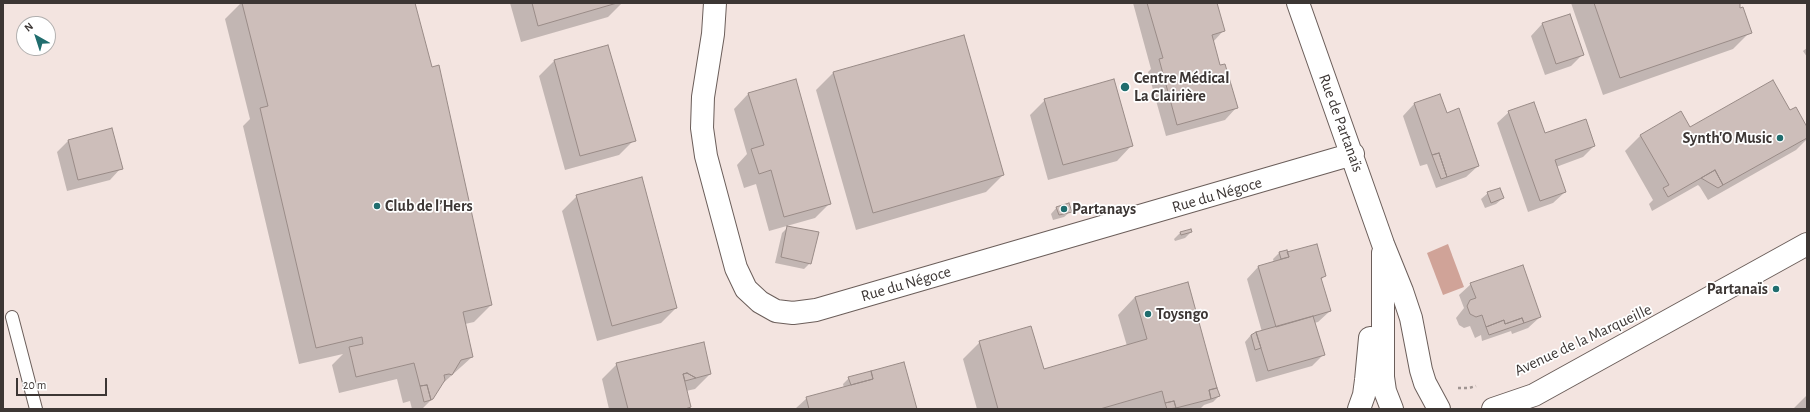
<!DOCTYPE html>
<meta charset="utf-8">
<style>
body{margin:0}
#map{position:relative;width:1810px;height:412px;overflow:hidden;background:#f3e4e0;font-family:"Alegreya Sans",sans-serif}
canvas{display:block}
.frame{position:absolute;inset:0;border:4px solid #3c3634;pointer-events:none}
.north{position:absolute;left:16px;top:16px;width:40px;height:40px;box-sizing:border-box;background:#fff;border:1px solid #b1afae;border-radius:50%;rotate:321deg;font-size:11px;font-weight:700;line-height:16px;text-align:center;color:#3c3634}
.north::after{content:'';display:block;margin:auto;width:14px;height:18px;background:#206d6e;clip-path:polygon(50% 0,100% 100%,50% 72%,0 100%)}
.scale{position:absolute;left:16px;top:378px;width:91px;height:18px;box-sizing:border-box;border:2px solid #3c3634;border-top:0;padding-left:5px;font-size:12px;line-height:14px;white-space:nowrap;color:#3c3634;-webkit-text-stroke:3px #fff;paint-order:stroke}
</style>
<div id="map">
<canvas width="1810" height="412"></canvas>
<div class="frame"></div>
<div class="north">N</div>
<div class="scale">20 m</div>
</div>
<script>
const c = document.querySelector('canvas').getContext('2d');
c.lineJoin = 'round';
function fill(path, color) { c.fillStyle = color; c.fill(path, 'evenodd'); }
const shape = rows => new Path2D(rows.map(r => 'M' + r).join(''));
function strokePath(path, color, width, dash) { c.strokeStyle = color; c.lineWidth = width; c.lineCap = dash ? 'butt' : 'round'; c.setLineDash(dash || []); c.stroke(path); }
function write(font, color, halo, rows, align = 'center') {
  c.font = font + ' "Alegreya Sans",sans-serif'; c.lineWidth = 3.5; c.setLineDash([]); c.textBaseline = 'middle'; c.strokeStyle = halo; c.fillStyle = color; for (const [text, x, y, turn = 0] of rows) {
    c.save(); c.translate(x, y); c.rotate((+turn || 0) * Math.PI / 180); c.textAlign = isNaN(turn) ? turn : align; if (halo) c.strokeText(text, 0, 0); c.fillText(text, 0, 0); c.restore();
  }
}
const water = shape([
 [1448,244,1464,287,1443,295,1427,253]
]);
const shadow = shape([
 [241,3,414,3,491,305,474,322,465,324,472,357,441,385,432,399,422,409,412,409,410,401,403,403,397,379,339,393,332,365,343,354,299,364,243,126,250,119,225,19],
 [510,3,622,3,608,17,521,42],
 [1133,3,1216,3,1224,30,1213,42,1220,66,1236,108,1225,120,1166,136,1148,72,1151,69],
 [1571,3,1740,3,1738,4,1750,32,1733,49,1603,95],
 [1569,15,1583,54,1571,66,1545,75,1531,36,1542,24],
 [1807,48,1807,57,1803,51],
 [554,61,634,140,619,155,565,170,539,76],
 [833,73,1003,175,986,192,856,230,816,90],
 [749,93,830,203,815,218,769,231,756,184,744,188,737,165,747,154,734,109],
 [1440,95,1446,114,1478,166,1466,177,1436,188,1427,164,1420,166,1403,116,1414,104],
 [1045,100,1132,145,1117,161,1048,180,1030,115],
 [1790,111,1807,129,1807,139,1796,150,1708,200,1700,187,1698,185,1652,211,1649,204,1653,200,1625,151,1641,135],
 [1509,112,1544,134,1594,146,1583,157,1556,167,1565,192,1553,203,1528,212,1497,123],
 [68,141,121,168,110,180,67,191,57,152],
 [1488,193,1503,198,1496,204,1485,208,1481,199],
 [577,196,676,308,661,323,597,341,562,211],
 [1057,207,1071,211,1064,217,1053,220,1051,214],
 [788,227,810,263,804,269,775,263,782,233],
 [1191,232,1185,238,1175,241,1174,239,1180,233],
 [1286,251,1325,275,1321,280,1330,311,1318,322,1314,323,1323,355,1312,366,1256,382,1245,342,1251,335,1262,332,1247,279,1258,267,1274,263,1273,259,1279,253],
 [1471,284,1540,317,1528,328,1512,334,1511,331,1482,341,1481,335,1475,338,1470,326,1464,328,1459,325,1456,318,1464,308,1459,295],
 [1135,297,1219,396,1213,402,1204,405,1200,409,977,409,963,359,980,342,1043,370,1127,346,1118,315],
 [617,364,710,374,695,389,686,391,690,407,688,409,609,409,602,379],
 [849,378,916,409,795,409,807,398,844,388,843,384],
 [1807,395,1807,409,1793,409]
]);
const building = shape([
 [242,3,415,3,432,67,439,65,492,305,463,312,473,357,461,360,452,375,449,374,444,375,445,380,433,399,431,400,427,385,420,386,414,363,356,377,349,347,363,344,362,337,316,348,260,108,268,106,242,3],
 [532,3,617,3,538,26,532,3],
 [1147,3,1217,3,1225,31,1212,35,1220,65,1225,64,1238,108,1177,125,1159,59,1163,58,1147,3],
 [1594,3,1740,3,1740,8,1743,7,1752,33,1620,78,1594,3],
 [1570,14,1584,55,1556,64,1542,23,1570,14],
 [964,35,1004,175,873,213,833,72,964,35],
 [608,45,636,141,580,156,554,60,608,45],
 [796,79,831,204,784,217,771,170,759,174,751,149,764,145,748,93,796,79],
 [1114,79,1133,146,1063,165,1044,99,1114,79],
 [1773,80,1790,110,1796,107,1807,127,1807,138,1723,185,1715,170,1668,197,1663,188,1669,185,1640,135,1681,111,1690,127,1773,80],
 [1440,94,1447,113,1459,108,1479,166,1447,177,1439,153,1432,155,1414,103,1440,94],
 [1534,102,1545,133,1586,119,1595,146,1555,160,1566,192,1540,201,1508,111,1534,102],
 [112,128,123,169,78,180,68,140,112,128],
 [1439,153,1447,177,1441,179,1432,155,1439,153],
 [1715,170,1723,185,1718,188,1701,178,1715,170],
 [642,177,677,308,612,326,576,195,642,177],
 [1500,188,1504,198,1491,203,1487,192,1500,188],
 [1069,203,1072,212,1059,215,1056,207,1069,203],
 [787,226,819,232,811,264,781,257,787,226],
 [1191,229,1192,232,1181,235,1180,232,1191,229],
 [1317,244,1326,276,1321,278,1331,311,1276,327,1258,266,1289,257,1287,252,1317,244],
 [1287,250,1289,257,1281,259,1279,252,1287,250],
 [1523,265,1541,317,1524,323,1522,318,1505,324,1504,320,1486,327,1482,315,1476,317,1470,314,1467,306,1470,300,1476,298,1470,283,1523,265],
 [1188,282,1217,388,1209,390,1211,399,1176,408,1174,401,1165,403,1162,391,1100,409,998,409,979,341,1031,326,1044,369,1147,339,1135,297,1188,282],
 [1313,316,1325,355,1268,371,1256,332,1313,316],
 [1522,318,1524,323,1489,335,1486,327,1504,320,1505,324,1522,318],
 [1256,332,1261,348,1255,350,1251,335,1256,332],
 [704,342,711,374,696,378,687,373,683,374,691,407,685,409,628,409,616,363,704,342],
 [904,362,917,409,809,409,806,397,873,379,871,371,904,362],
 [871,371,873,379,851,385,848,377,871,371],
 [687,373,696,378,685,381,683,374,687,373],
 [427,385,431,400,424,402,420,386,427,385],
 [1217,388,1220,396,1211,399,1209,390,1217,388],
 [1174,401,1176,408,1167,409,1165,403,1174,401]
]);
const path = shape([
 [1458,388,1469,388,1476,386]
]);
const service = shape([
 [12,317,36,409]
]);
const minor = shape([
 [715,3,713,34,703,97,702,128,706,156,736,268,746,289,760,302,776,311,793,313,816,310,1353,154],
 [1298,3,1383,244,1402,291,1411,318,1421,370,1425,383,1439,409],
 [1383,253,1383,377,1385,391,1392,409],
 [1359,409,1364,395,1366,380,1370,338]
]);
const tertiary = shape([
 [1493,409,1534,395,1807,244]
]);
const markers = [
 [1125,87,5,"#206d6e"],
 [1780,138,4,"#206d6e"],
 [377,206,4,"#206d6e"],
 [1064,209,4,"#206d6e"],
 [1776,289,4,"#206d6e"],
 [1148,314,4,"#206d6e"]
];
const poiNames = [
 ["Centre Médical",1134,78],
 ["La Clairière",1134,96],
 ["Synth'O Music",1772,138,"right"],
 ["Club de l’Hers",385,206],
 ["Partanays",1072,209],
 ["Partanaïs",1768,289,"right"],
 ["Toysngo",1156,314]
];
const streetNames = [
 ["Rue de Partanaïs",1341,123,70],
 ["Rue du Négoce",1217,195,-16],
 ["Rue du Négoce",906,284,-16],
 ["Avenue de la Marqueille",1583,340,-25]
];
fill(water, '#d0a398');
fill(shadow, '#0003');
fill(building, '#cdbeba');
strokePath(building, '#998b87', 1);
strokePath(service, '#6b5e5a', 14);
strokePath(minor, '#6b5e5a', 24);
strokePath(tertiary, '#6b5e5a', 24);
strokePath(path, '#a09592', 2.5, [3, 3]);
strokePath(service, '#fff', 12);
strokePath(minor, '#fff', 22);
strokePath(tertiary, '#fff', 22);
for (const [x, y, r, color] of markers) { const dot = new Path2D(); dot.arc(x, y, r, 0, 2 * Math.PI); c.fillStyle = color; c.fill(dot); strokePath(dot, '#fff', 1.5); }
write('bold 16px', '#3c3634', '#fff', poiNames, 'left');
write('16px', '#3c3634', '#fff', streetNames);
</script>
